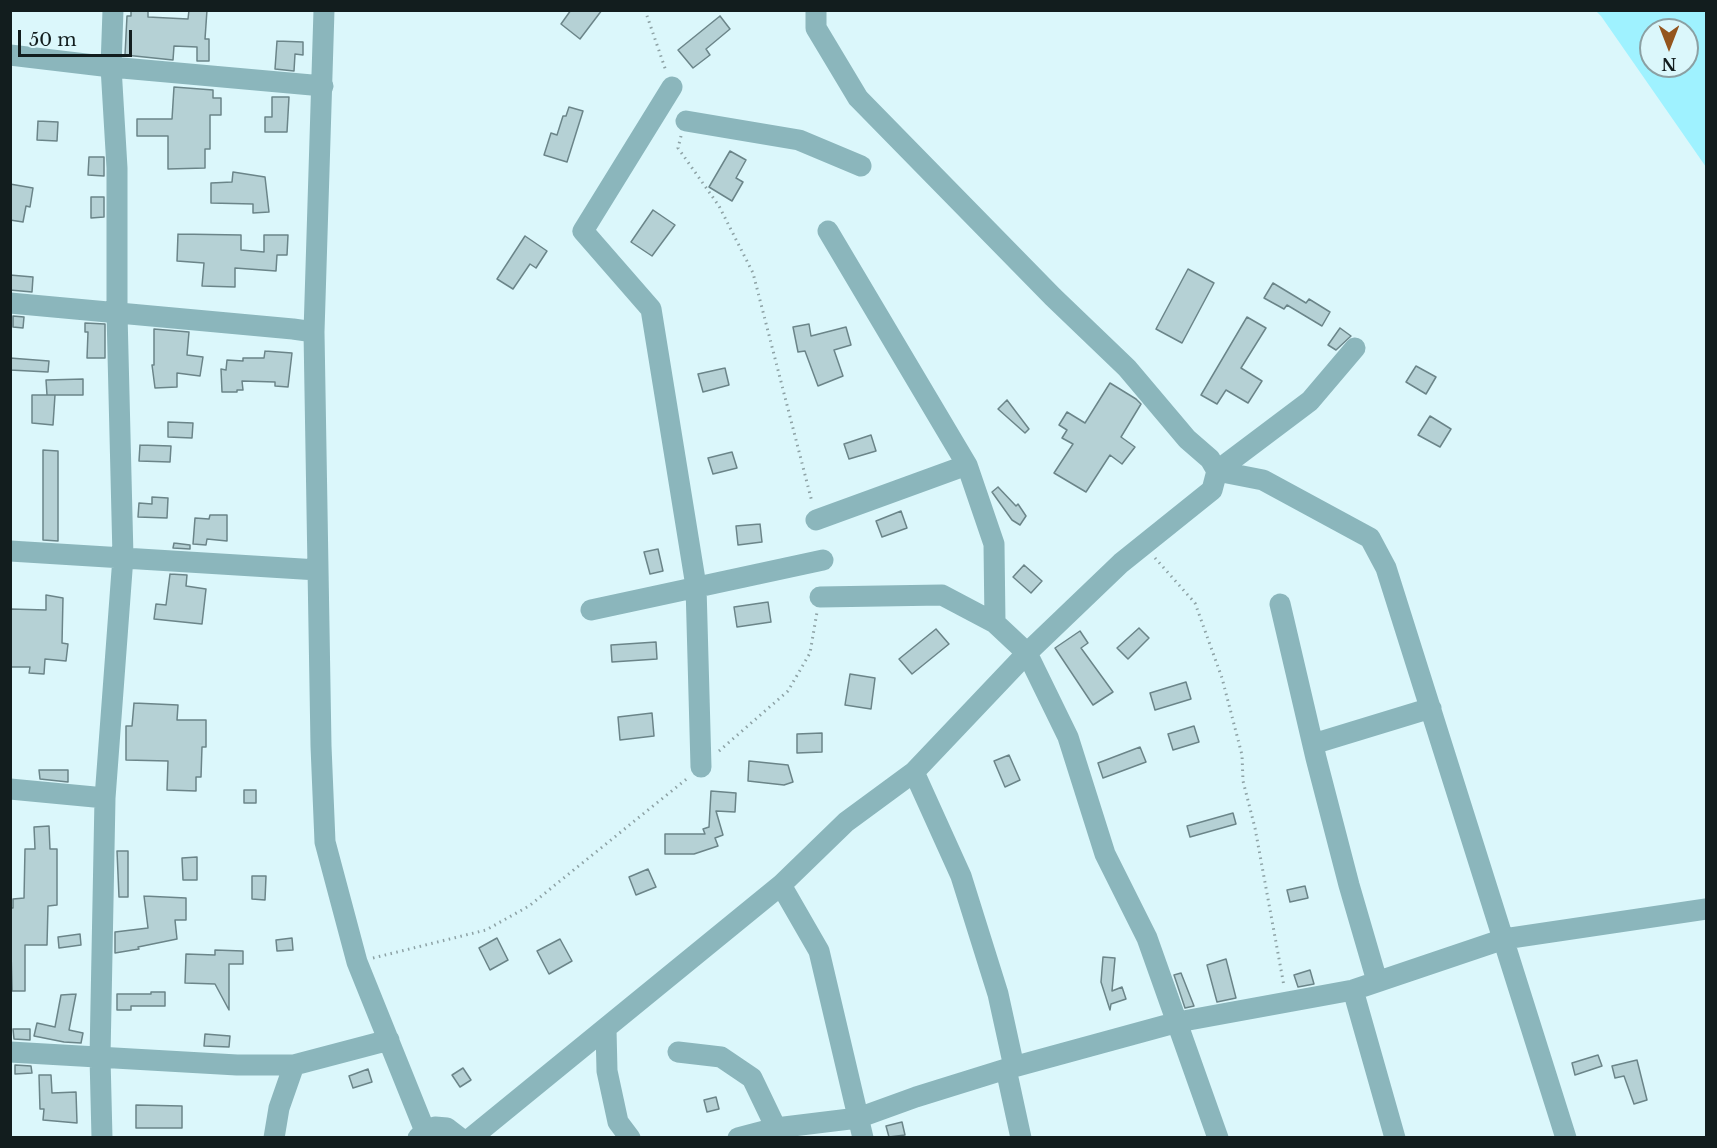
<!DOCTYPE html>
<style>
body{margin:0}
#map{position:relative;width:1717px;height:1148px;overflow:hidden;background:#dbf7fb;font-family:"Libre Baskerville",serif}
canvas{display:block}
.frame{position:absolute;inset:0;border:12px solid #121d1e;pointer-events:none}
.north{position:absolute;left:1639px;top:18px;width:60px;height:60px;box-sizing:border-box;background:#dbf7fb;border:2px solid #8ba0a3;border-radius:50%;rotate:180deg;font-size:16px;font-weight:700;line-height:24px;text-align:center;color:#121d1e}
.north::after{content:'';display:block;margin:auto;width:21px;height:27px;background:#94551d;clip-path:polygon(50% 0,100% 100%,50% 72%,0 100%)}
.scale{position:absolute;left:18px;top:30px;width:114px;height:27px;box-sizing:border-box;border:3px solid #121d1e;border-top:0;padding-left:8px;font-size:18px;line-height:21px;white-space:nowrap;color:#121d1e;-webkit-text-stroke:4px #dbf7fb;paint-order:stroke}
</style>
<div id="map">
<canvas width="1717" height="1148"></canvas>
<div class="frame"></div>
<div class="north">N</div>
<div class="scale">50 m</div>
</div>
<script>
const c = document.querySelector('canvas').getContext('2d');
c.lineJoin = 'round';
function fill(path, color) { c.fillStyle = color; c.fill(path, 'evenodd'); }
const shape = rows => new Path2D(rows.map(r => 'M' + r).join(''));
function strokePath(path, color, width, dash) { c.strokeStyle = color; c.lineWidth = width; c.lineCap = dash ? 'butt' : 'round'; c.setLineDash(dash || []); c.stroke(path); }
const green = shape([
 [1596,11,1706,11,1706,167,1601,16],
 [1651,30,1687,30,1687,66,1651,66]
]);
const building = shape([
 [131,10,148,10,148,17,188,19,189,10,207,10,205,39,209,39,209,61,197,61,197,47,174,46,173,60,125,55,127,16,131,16,131,10],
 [571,10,602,10,580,39,561,24,571,10],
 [720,16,730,29,706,49,710,55,693,68,678,50,720,16],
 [277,41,303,42,303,55,295,54,294,71,275,69,277,41],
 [174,87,213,90,213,98,221,98,221,115,210,115,210,149,205,149,205,168,168,169,168,136,137,136,137,119,172,119,174,87],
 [272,97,289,97,287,132,265,132,265,117,272,117,272,97],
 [569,107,583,111,567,162,544,155,551,133,557,135,563,116,566,116,569,107],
 [38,121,58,122,57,141,37,140,38,121],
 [730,151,746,160,736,178,743,182,732,201,709,187,730,151],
 [89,157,104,157,104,176,88,175,89,157],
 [233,172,265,177,269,212,253,213,253,204,211,203,211,183,232,182,233,172],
 [10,184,33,188,30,207,26,206,23,222,10,220,10,184],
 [91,197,104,197,104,217,91,218,91,197],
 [653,210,675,225,652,256,631,242,653,210],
 [178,234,241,235,241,250,264,252,264,235,288,235,287,255,277,255,276,271,235,268,235,287,202,286,204,263,177,261,178,234],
 [525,236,547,251,536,268,530,264,513,289,497,279,525,236],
 [1188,269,1214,283,1182,343,1156,329,1188,269],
 [10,275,33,277,32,292,10,290,10,275],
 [1273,283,1306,303,1309,299,1330,312,1322,326,1287,305,1284,309,1264,298,1273,283],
 [13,316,24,317,23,328,13,327,13,316],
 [1247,317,1266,328,1241,368,1262,381,1248,403,1226,390,1217,404,1201,395,1247,317],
 [85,323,105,324,105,358,87,358,88,332,85,332,85,323],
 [809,324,811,336,846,327,851,345,834,350,843,376,818,386,805,351,798,352,793,327,809,324],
 [1340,328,1351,336,1336,350,1328,345,1340,328],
 [154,329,189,332,187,355,203,357,200,376,177,373,177,387,155,388,152,365,154,365,154,329],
 [265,351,292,353,288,387,275,386,275,382,242,381,243,390,237,390,237,392,222,392,221,369,226,370,227,360,243,361,243,358,264,358,265,351],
 [10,358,49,361,48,372,10,370,10,358],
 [1416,366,1436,377,1426,394,1406,382,1416,366],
 [725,368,729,385,703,392,698,374,725,368],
 [83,379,83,395,47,395,46,380,83,379],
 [1110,383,1136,399,1141,404,1121,437,1135,447,1122,464,1110,455,1086,492,1054,473,1073,444,1062,438,1067,430,1059,425,1067,412,1085,423,1110,383],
 [32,395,55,395,53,425,32,423,32,395],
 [1007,400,1029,429,1025,433,998,409,1007,400],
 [1430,416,1451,429,1440,447,1418,435,1430,416],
 [168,422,193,423,192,438,168,437,168,422],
 [871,435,876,451,849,459,844,444,871,435],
 [140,445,171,446,170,462,139,461,140,445],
 [43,450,58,451,58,541,43,540,43,450],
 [732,452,737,468,713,474,708,458,732,452],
 [998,487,1016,506,1018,504,1026,516,1020,525,1012,520,992,492,998,487],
 [152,497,168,498,167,518,138,517,139,503,152,504,152,497],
 [901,511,907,528,882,537,876,521,901,511],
 [210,515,227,515,227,541,207,539,206,545,193,544,195,518,209,519,210,515],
 [760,524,762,542,738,545,736,526,760,524],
 [174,543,190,545,190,549,173,548,174,543],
 [658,549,663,571,650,574,644,552,658,549],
 [1024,565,1042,581,1031,593,1013,577,1024,565],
 [170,574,187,575,186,586,206,589,202,624,154,619,156,604,166,605,170,574],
 [46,595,63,598,62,643,68,644,66,661,45,659,44,674,29,673,30,667,10,667,11,609,46,610,46,595],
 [768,602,771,622,737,627,734,607,768,602],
 [1139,628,1149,638,1128,659,1117,648,1139,628],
 [936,629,949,644,912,674,899,659,936,629],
 [1080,631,1088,643,1081,648,1113,692,1093,705,1055,648,1080,631],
 [656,642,657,659,612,662,611,645,656,642],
 [850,674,875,678,871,709,845,705,850,674],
 [1186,682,1191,699,1155,710,1150,693,1186,682],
 [134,703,178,705,177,720,206,720,206,747,202,747,201,777,196,777,196,791,167,790,168,761,126,760,126,726,132,726,134,703],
 [652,713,654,736,620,740,618,717,652,713],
 [1194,726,1199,742,1173,750,1168,734,1194,726],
 [822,733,822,752,797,753,797,734,822,733],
 [1140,747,1146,762,1103,778,1098,763,1140,747],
 [1009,755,1020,780,1005,787,994,761,1009,755],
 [749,761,788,765,793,782,784,785,748,781,749,761],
 [39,770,68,770,68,782,40,779,39,770],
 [244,790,256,790,256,803,244,803,244,790],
 [711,791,736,793,735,812,716,811,723,835,715,838,718,846,694,854,665,854,665,834,705,834,703,829,709,827,711,791],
 [1233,813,1236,824,1190,837,1187,826,1233,813],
 [49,826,50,849,57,849,57,905,48,906,47,945,25,945,25,991,12,991,10,908,13,908,13,899,24,898,25,849,35,849,34,827,49,826],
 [117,851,128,851,128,897,119,897,117,851],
 [197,857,197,880,183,880,182,858,197,857],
 [648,869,656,887,636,895,629,877,648,869],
 [252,876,266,876,265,900,252,899,252,876],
 [1305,886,1308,898,1290,902,1287,890,1305,886],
 [144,896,186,898,186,920,175,920,177,939,138,947,139,949,115,953,115,932,148,928,144,896],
 [80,934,81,945,59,948,58,937,80,934],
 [292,938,293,950,277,951,276,940,292,938],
 [497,938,508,960,490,970,479,948,497,938],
 [560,939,572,961,549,974,537,951,560,939],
 [215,950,243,951,243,964,229,964,229,1010,215,984,185,983,186,954,215,955,215,950],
 [1103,957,1115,958,1112,991,1122,987,1126,999,1111,1004,1110,1010,1101,982,1103,957],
 [1226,959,1236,998,1217,1002,1207,965,1226,959],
 [1310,970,1314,984,1298,987,1294,975,1310,970],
 [1181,973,1194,1006,1185,1008,1174,975,1181,973],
 [151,992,165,992,165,1006,131,1006,131,1010,117,1010,117,994,151,994,151,992],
 [76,994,69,1030,83,1033,81,1043,64,1042,34,1036,37,1023,55,1027,61,995,76,994],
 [13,1029,30,1029,30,1040,14,1039,13,1029],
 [205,1034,230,1036,229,1047,204,1046,205,1034],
 [1598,1055,1602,1066,1575,1075,1572,1063,1598,1055],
 [1637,1060,1647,1100,1634,1104,1624,1076,1615,1078,1612,1066,1637,1060],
 [15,1065,31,1066,32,1073,15,1074,15,1065],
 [463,1068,471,1080,460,1087,452,1075,463,1068],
 [368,1069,372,1082,353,1088,349,1076,368,1069],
 [39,1075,51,1075,52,1093,76,1092,77,1123,43,1120,44,1109,40,1109,39,1075],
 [716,1097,719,1109,707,1112,704,1100,716,1097],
 [136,1105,182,1106,182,1128,136,1128,136,1105],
 [902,1122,905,1135,889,1137,886,1126,902,1122]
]);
const path = shape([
 [645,10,666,71],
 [681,136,678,148,719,206,753,273,812,502],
 [1155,558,1195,603,1222,678,1242,755,1243,781,1255,828,1284,986],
 [719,751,788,691,810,653,817,612],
 [373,958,486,930,529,906,689,777]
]);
const minor = shape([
 [324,10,314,332,321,746,325,842,357,962,425,1131],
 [10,55,111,67,323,86],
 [672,87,583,231,651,309,696,586,701,767],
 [686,121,799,140,861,166],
 [828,231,967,465,994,544,995,623],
 [10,303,293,329,314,332],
 [1217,471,1263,480,1370,538,1386,568,1566,1138],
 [1217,471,1310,401,1355,348],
 [816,520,967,465],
 [10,551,318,570],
 [820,597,942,595,995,623,1027,653,1068,737,1105,854,1147,938,1218,1138],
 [1280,604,1316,758,1349,885,1377,981],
 [591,610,823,560],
 [1313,744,1431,708],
 [914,772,961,876,998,994,1014,1067],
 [10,789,105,798],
 [781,885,819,951,863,1138],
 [1353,990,1395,1138],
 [606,1029,607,1071,618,1122,630,1138],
 [10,1052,237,1065,294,1065,389,1040],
 [678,1052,721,1057,752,1078,776,1128],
 [1006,1069,1021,1138],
 [102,1138,100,1057,105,798,123,557,117,313,117,168,111,67,113,10],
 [274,1138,279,1108,294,1065],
 [418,1138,425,1131,435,1127,447,1128,460,1138],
 [471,1138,781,885,846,822,914,772,1027,653,1121,563,1212,490,1217,471,1210,459,1187,439,1127,368,1053,297,858,98,816,28,816,10],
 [738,1138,776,1128,858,1118,916,1097,1006,1069,1178,1022,1353,990,1504,939,1706,909]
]);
fill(green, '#9ff2ff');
fill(building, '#b5d1d5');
strokePath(building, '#6b8589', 1.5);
strokePath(path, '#8da2a5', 3, [1.5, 4.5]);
strokePath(minor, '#8bb6bc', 21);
</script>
